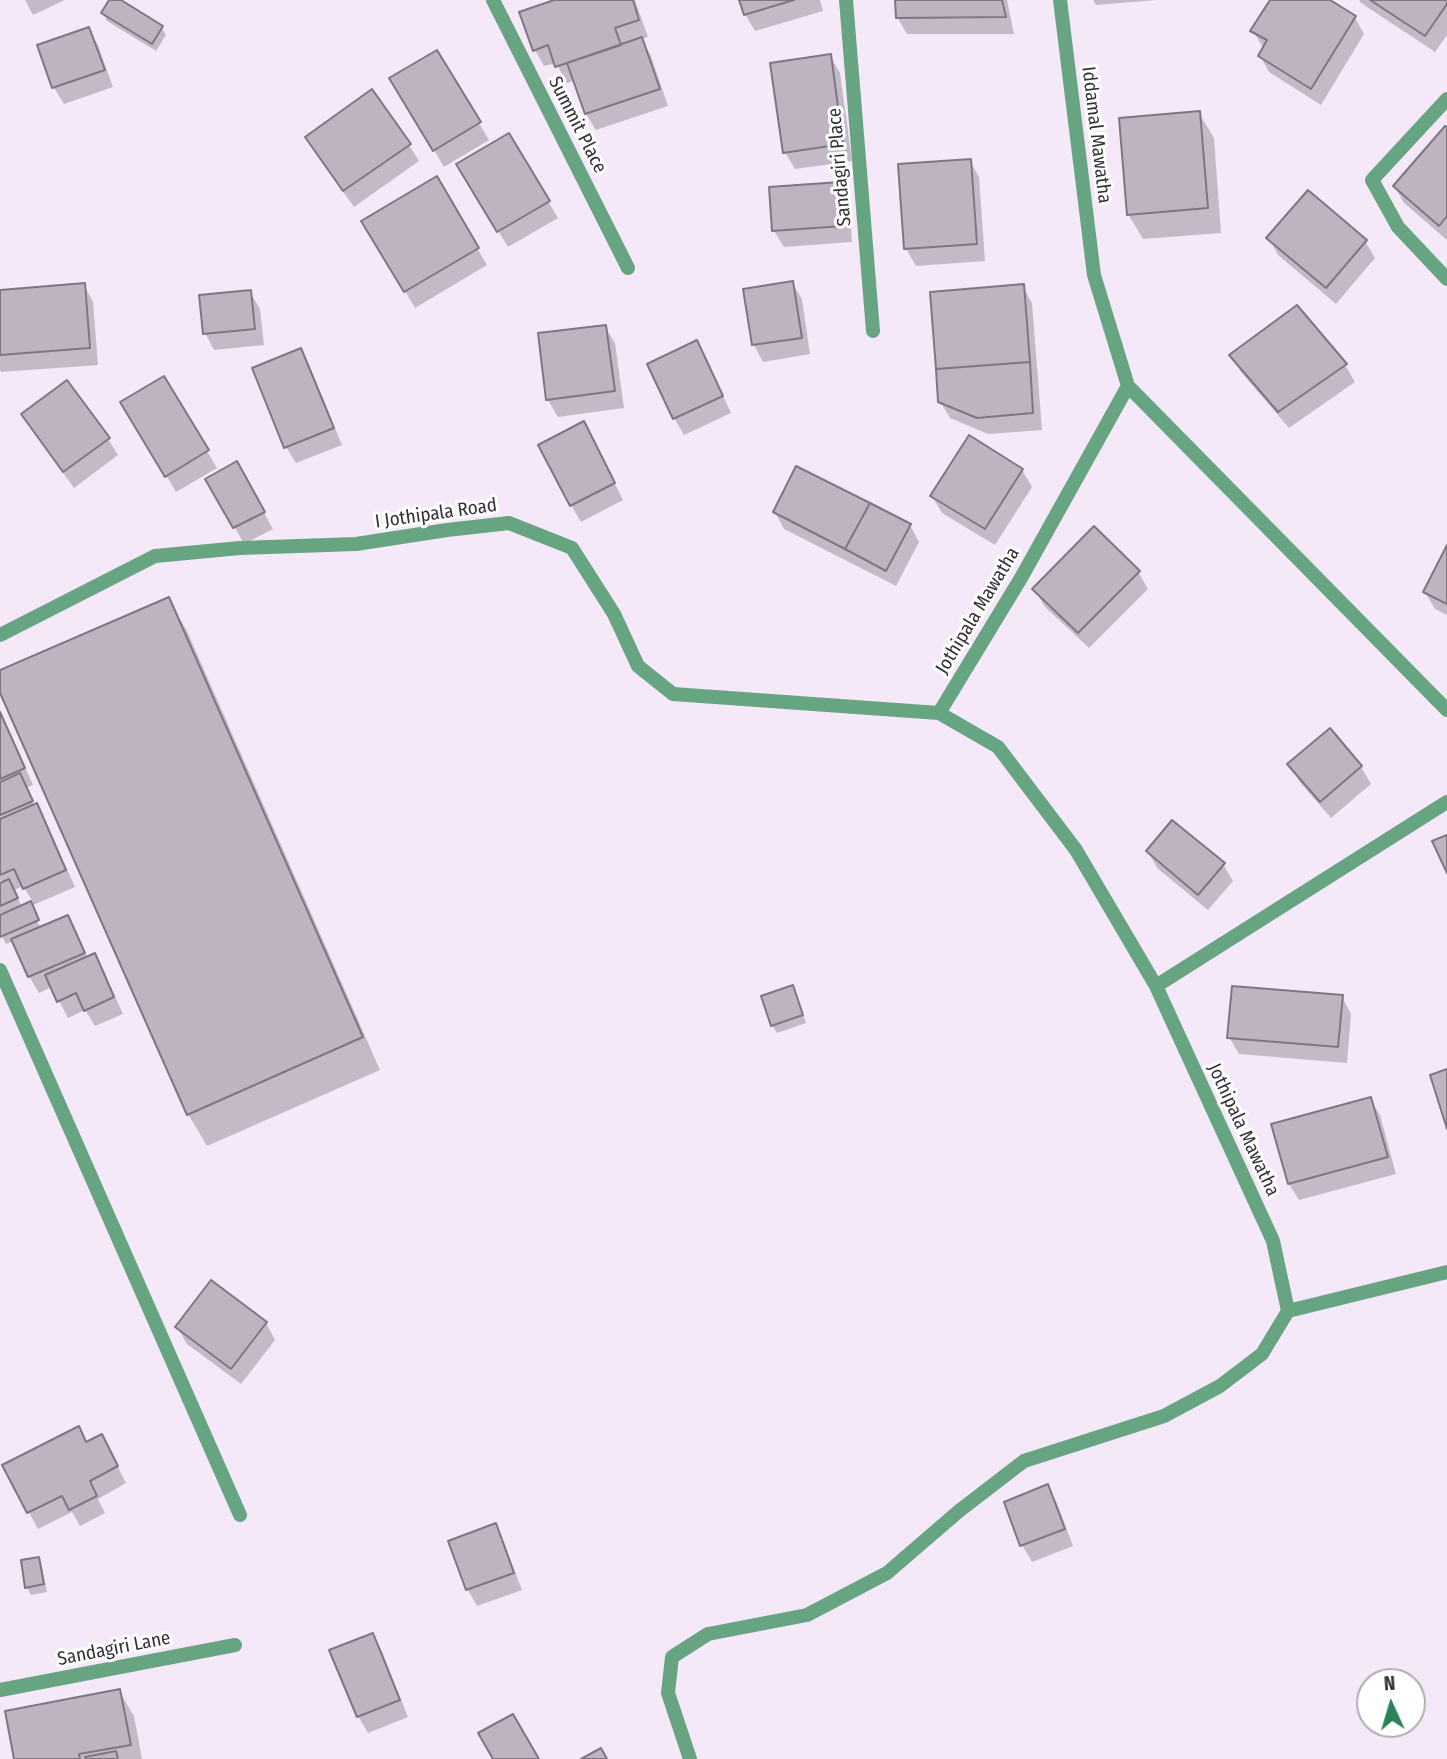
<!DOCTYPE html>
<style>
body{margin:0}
#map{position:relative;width:1447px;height:1759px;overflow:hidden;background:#f5e9f9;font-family:"Fira Sans Condensed",sans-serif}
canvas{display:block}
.north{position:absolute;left:1356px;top:1668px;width:70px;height:70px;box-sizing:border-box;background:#fff;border:2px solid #afadaf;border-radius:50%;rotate:356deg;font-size:19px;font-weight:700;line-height:28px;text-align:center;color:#363137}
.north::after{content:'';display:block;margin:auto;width:24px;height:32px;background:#2a8358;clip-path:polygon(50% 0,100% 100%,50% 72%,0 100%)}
</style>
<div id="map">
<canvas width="1447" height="1759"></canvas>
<div class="north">N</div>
</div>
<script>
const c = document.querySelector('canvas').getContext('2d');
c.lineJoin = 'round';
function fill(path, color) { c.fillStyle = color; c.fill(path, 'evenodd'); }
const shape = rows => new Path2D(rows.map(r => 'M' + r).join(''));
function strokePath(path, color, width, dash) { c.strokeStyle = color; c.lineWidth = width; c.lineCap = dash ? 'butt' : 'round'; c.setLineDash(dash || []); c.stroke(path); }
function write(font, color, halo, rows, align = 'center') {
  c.font = font + ' "Fira Sans Condensed",sans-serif'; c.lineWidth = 6; c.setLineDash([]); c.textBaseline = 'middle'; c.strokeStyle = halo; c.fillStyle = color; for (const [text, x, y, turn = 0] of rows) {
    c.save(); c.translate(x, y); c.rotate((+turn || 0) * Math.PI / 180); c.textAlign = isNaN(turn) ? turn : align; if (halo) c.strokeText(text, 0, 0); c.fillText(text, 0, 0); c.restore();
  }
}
const shadow = shape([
 [25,0,65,0,33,15],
 [111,0,117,0,161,27,166,35,156,51,107,21,103,13],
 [559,0,635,0,648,37,641,39,651,56,668,106,596,130,586,114,575,80,567,83,556,63,544,66,535,50],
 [741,0,820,0,823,11,755,31,745,14],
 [897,0,1007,0,1014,34,907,34,897,17],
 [1093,0,1157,0,1096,5],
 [1272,0,1326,0,1355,18,1364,34,1321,105,1269,72,1260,56,1264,49,1253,31],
 [1359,0,1447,0,1447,35,1435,52,1361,3],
 [88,29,98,45,113,87,64,104,54,88,39,46],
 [437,52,489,140,444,167,391,78],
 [830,56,840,73,852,161,795,169,785,152],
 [1199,113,1214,138,1221,233,1143,239,1128,214],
 [1447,129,1447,240,1404,203,1395,187],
 [508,135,558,218,508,247,459,165],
 [307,138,409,145,419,161,354,207,316,154],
 [970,161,979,177,985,261,916,266,906,249,900,166],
 [436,179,487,265,415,308,364,221],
 [839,184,849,200,852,242,784,247,774,231],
 [1269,238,1365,241,1375,258,1336,304,1278,255],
 [792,283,802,299,810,354,763,362,754,345,745,290],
 [84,285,93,302,98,365,1,372,0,370,0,292],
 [1023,286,1032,303,1042,430,988,434,950,418,940,401],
 [250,292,260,309,264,345,214,350,205,333],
 [1296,308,1345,365,1355,382,1289,428,1241,372,1231,355],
 [605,327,615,343,624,408,558,417,548,400,539,334],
 [301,350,310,367,342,445,296,463,286,447],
 [706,359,731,413,684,435,674,418],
 [163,378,217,468,176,492,123,403],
 [23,415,108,439,118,455,74,488,33,431],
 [592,440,623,500,581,522,571,505],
 [237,464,273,529,244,544,208,479],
 [1022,470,1032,487,995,545,942,513,932,496],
 [775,512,910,525,919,542,896,586,784,529],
 [1447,549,1447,615,1435,609,1425,592],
 [1138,572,1148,589,1089,648,1044,606,1035,589],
 [168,599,187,631,380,1070,207,1146,188,1114,0,689,0,672],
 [0,710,33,785,26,788,34,806,36,806,46,822,75,887,31,906,32,909,41,929,67,917,88,958,94,955,104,971,123,1014,95,1026,85,1010,68,1018,52,987,39,993,29,976,14,941,6,944,0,932,0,885,2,884,0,880],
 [23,886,33,902,22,907,14,890],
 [1330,730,1361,767,1371,784,1331,818,1299,781,1290,764],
 [1148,851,1223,864,1233,881,1208,910,1157,868],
 [793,987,797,995,806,1023,777,1033,772,1025],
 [1342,997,1351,1014,1347,1063,1239,1054,1229,1037],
 [1370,1099,1380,1115,1396,1174,1299,1200,1289,1184],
 [266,1323,275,1340,241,1384,187,1344,177,1327],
 [86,1444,111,1453,126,1483,98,1499,105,1513,80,1526,72,1512,38,1529,4,1466],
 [1048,1487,1057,1503,1073,1546,1032,1562,1022,1545,1006,1503],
 [495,1525,504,1542,522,1590,477,1606,468,1590,450,1542],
 [38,1559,42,1567,47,1592,31,1595,27,1587],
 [373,1635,382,1651,408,1717,368,1733,358,1716],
 [119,1691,134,1716,142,1759,16,1759]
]);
const building = shape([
 [109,0,121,0,163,26,152,44,101,13,109,0],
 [554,0,633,0,639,20,615,28,621,45,555,67,548,45,533,51,519,12,554,0],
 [739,0,794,0,744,15,739,0],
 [895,0,1002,0,1006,17,896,18,895,0],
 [1270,0,1330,0,1356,16,1311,89,1258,56,1267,40,1250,31,1270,0],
 [1370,0,1447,0,1447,4,1425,36,1370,0],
 [89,27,105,70,52,88,37,45,89,27],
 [642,37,660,89,585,114,567,63,642,37],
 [437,50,481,122,433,151,389,78,437,50],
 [831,54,843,144,783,153,770,63,831,54],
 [372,89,411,144,343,191,305,137,372,89],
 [1200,111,1208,208,1127,215,1119,118,1200,111],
 [1445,126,1447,127,1447,216,1439,226,1393,186,1445,126],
 [509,133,550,201,497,232,456,164,509,133],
 [971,159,977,244,904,249,898,164,971,159],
 [437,176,479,248,404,292,361,221,437,176],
 [840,182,843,226,772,231,769,187,840,182],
 [1308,190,1367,240,1326,288,1266,238,1308,190],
 [793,281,802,338,752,345,743,289,793,281],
 [85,283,90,348,0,355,0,290,85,283],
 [1024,284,1030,362,936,369,930,292,1024,284],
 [251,290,255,329,203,334,199,295,251,290],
 [1297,305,1347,364,1278,412,1229,355,1297,305],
 [606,325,615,391,546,400,538,333,606,325],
 [697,340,723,396,673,419,647,364,697,340],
 [301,348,334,428,284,448,252,368,301,348],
 [1030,362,1033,413,977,418,938,402,936,369,1030,362],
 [164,376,209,450,165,477,120,402,164,376],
 [67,380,110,438,63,472,21,414,67,380],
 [584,421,615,483,570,506,538,445,584,421],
 [969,435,1023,469,985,529,930,496,969,435],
 [237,461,265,512,233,528,205,479,237,461],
 [796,466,870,503,845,549,773,512,796,466],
 [870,503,911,524,886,571,845,549,870,503],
 [1094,526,1140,571,1078,633,1032,589,1094,526],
 [1447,545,1447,604,1423,592,1447,545],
 [169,597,363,1037,187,1115,0,693,0,670,169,597],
 [0,712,25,768,0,779,0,712],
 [1330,728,1362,766,1320,802,1287,764,1330,728],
 [20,773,33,801,0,815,0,782,20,773],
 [37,803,66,870,23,889,14,869,0,875,0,819,37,803],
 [1172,820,1225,863,1198,895,1146,851,1172,820],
 [1447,835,1447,873,1432,841,1447,835],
 [9,879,18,898,0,906,0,883,9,879],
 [31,901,39,920,0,937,0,915,31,901],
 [68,915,85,953,28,977,11,939,68,915],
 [95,953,114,997,84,1011,76,993,57,1002,45,975,95,953],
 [793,985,803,1015,771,1026,761,996,793,985],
 [1232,986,1343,995,1338,1047,1227,1038,1232,986],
 [1447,1069,1447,1129,1430,1075,1447,1069],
 [1371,1097,1388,1157,1288,1184,1271,1124,1371,1097],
 [211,1280,267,1322,231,1369,175,1327,211,1280],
 [79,1426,86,1442,102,1434,118,1466,90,1481,97,1496,69,1510,62,1496,27,1513,2,1465,79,1426],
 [1048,1484,1065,1529,1020,1546,1004,1502,1048,1484],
 [496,1523,514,1573,466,1590,448,1541,496,1523],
 [39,1557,44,1584,25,1588,21,1560,39,1557],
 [373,1633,400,1700,357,1717,329,1650,373,1633],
 [120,1689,131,1745,79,1754,80,1759,14,1759,5,1711,120,1689],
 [513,1714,539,1759,493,1759,478,1733,513,1714],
 [601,1748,607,1759,581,1759,601,1748],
 [116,1751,118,1759,86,1759,85,1757,116,1751]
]);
const minor = shape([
 [493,0,628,268],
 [846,0,873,331],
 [1447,99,1372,180,1398,227,1447,279],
 [1128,386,1447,710],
 [0,635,155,556,240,548,356,544,447,530,509,523,572,548,614,614,638,666,673,694,939,713],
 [0,970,240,1515],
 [1156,986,1447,802],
 [1288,1311,1447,1272],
 [0,1690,235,1645],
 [690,1759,668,1693,672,1657,708,1634,807,1615,887,1573,959,1511,1024,1461,1164,1416,1220,1386,1262,1354,1288,1311,1273,1241,1156,986,1076,850,998,747,939,713,1021,578,1128,386,1094,275,1060,0]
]);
const streetNames = [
 ["Summit Place",577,125,63],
 ["Iddamal Mawatha",1096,135,83],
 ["Sandagiri Place",840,167,-95],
 ["I Jothipala Road",436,514,-8],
 ["Jothipala Mawatha",978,611,-59],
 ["Jothipala Mawatha",1243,1130,65],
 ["Sandagiri Lane",114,1649,-11]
];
fill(shadow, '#0003');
fill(building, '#bfb3c2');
strokePath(building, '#807583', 2);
strokePath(minor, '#67a481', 14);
write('19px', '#363137', '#fff', streetNames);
</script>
